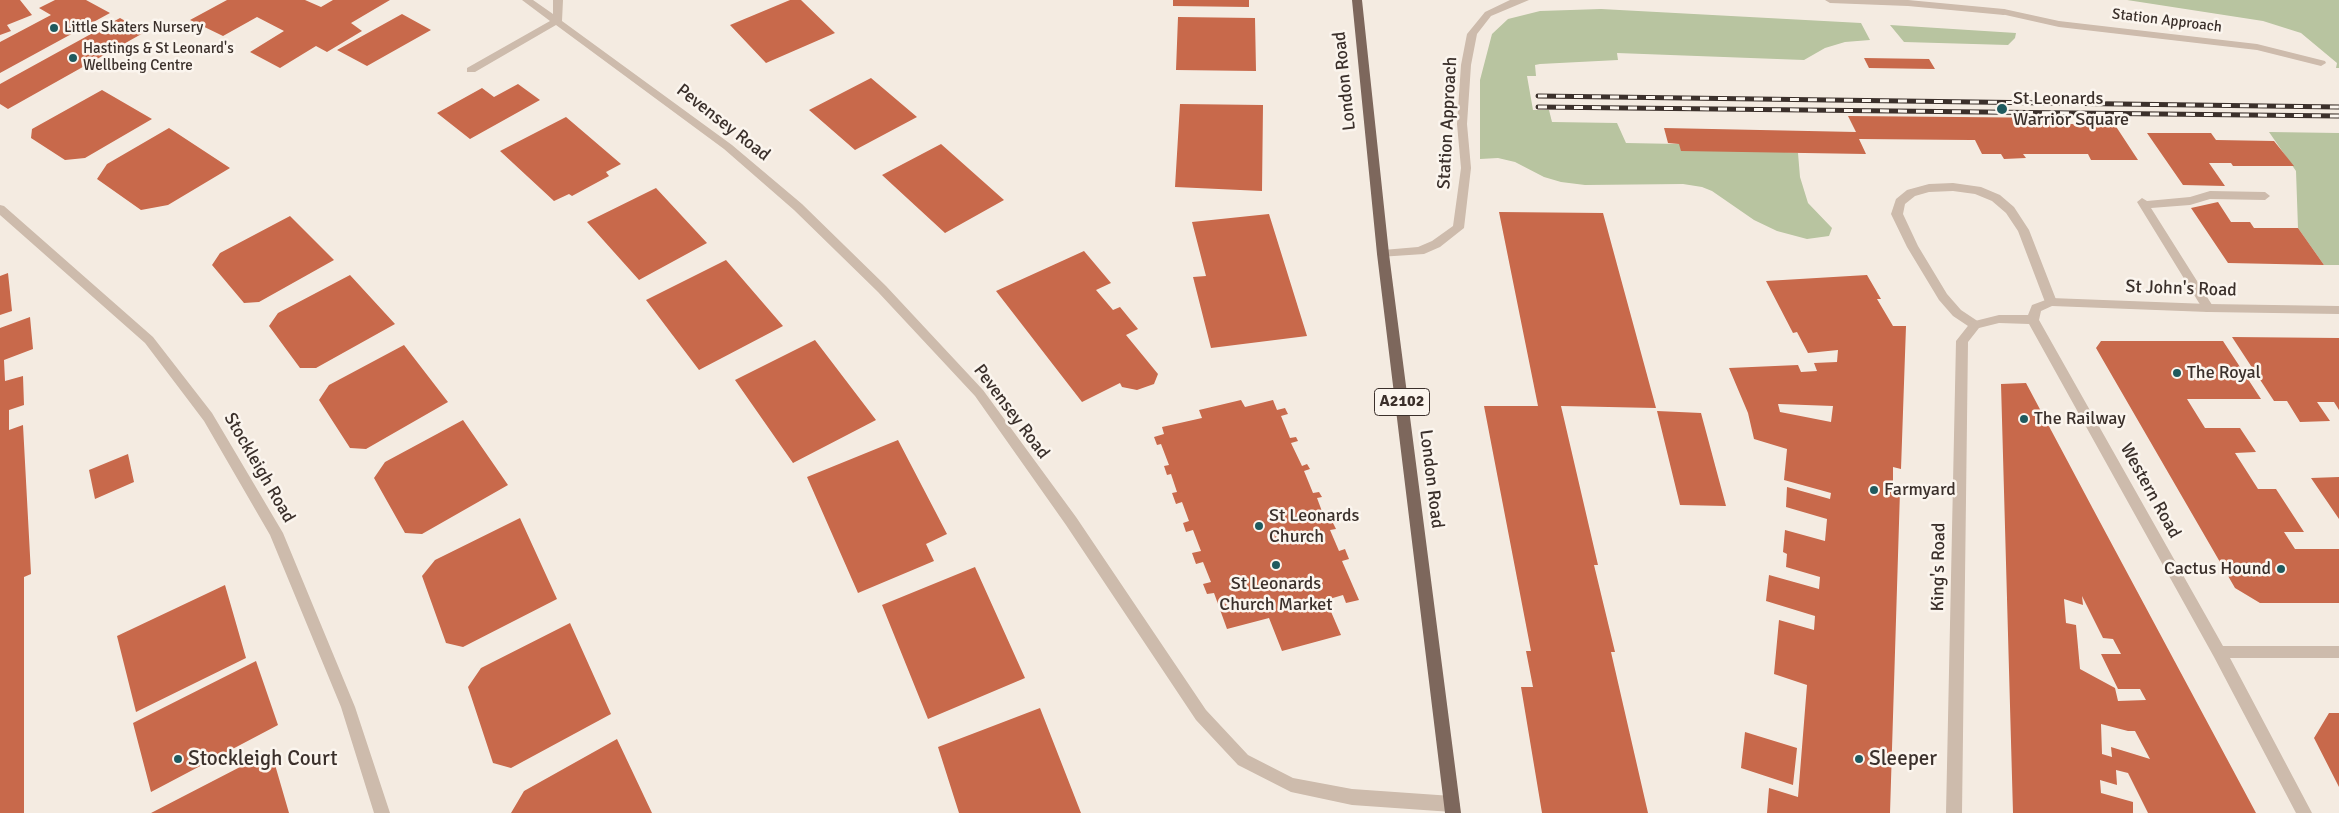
<!DOCTYPE html>
<style>
body{margin:0}
canvas{display:block;background:#f4ebe1}
</style>
<canvas width="2339" height="813"></canvas>
<script>
const c = document.querySelector('canvas').getContext('2d');
c.lineJoin = 'round';
function fill(path, color) { c.fillStyle = color; c.fill(path, 'evenodd'); }
const shape = rows => new Path2D(rows.map(r => 'M' + r).join(''));
function strokePath(path, color, width, dash) { c.strokeStyle = color; c.lineWidth = width; c.lineCap = dash ? 'butt' : 'round'; c.setLineDash(dash || []); c.stroke(path); }
function write(font, color, halo, rows, align = 'center') {
  c.font = font + ' Signika,sans-serif'; c.lineWidth = 5; c.setLineDash([]); c.textBaseline = 'middle'; c.strokeStyle = halo; c.fillStyle = color; for (const [text, x, y, turn = 0] of rows) {
    c.save(); c.translate(x, y); c.rotate((+turn || 0) * Math.PI / 180); c.textAlign = isNaN(turn) ? turn : align; if (halo) c.strokeText(text, 0, 0); c.fillText(text, 0, 0); c.restore();
  }
}
const green = shape([
 [2127,0,2339,0,2339,68,2336,68,2337,63,2301,33,2263,21],
 [1601,9,1861,23,1870,40,1845,42,1825,48,1804,60,1617,53,1618,60,1540,64,1535,65,1536,76,1527,76,1533,110,1549,110,1552,122,1617,123,1626,143,1679,144,1798,153,1800,177,1808,203,1832,228,1829,236,1807,239,1777,231,1754,220,1712,191,1702,187,1683,184,1585,185,1561,182,1544,177,1515,162,1498,158,1480,159,1480,80,1492,34,1508,19,1540,11],
 [1890,25,2016,33,2015,38,2008,45,1904,42],
 [2269,132,2339,133,2339,265,2324,265,2298,228,2296,171]
]);
const building = shape([
 [0,0,20,0,32,15,7,25,11,31,0,35],
 [55,0,86,0,110,13,0,73,0,42,51,15,39,8],
 [227,0,305,0,321,7,333,0,390,0,351,23,362,31,327,52,316,46,280,68,250,52,284,31,257,17,223,36,190,20],
 [790,0,801,0,835,33,766,63,730,25],
 [1173,0,1249,0,1249,7,1173,6],
 [402,14,431,30,367,66,337,50],
 [1178,17,1255,18,1256,71,1176,70],
 [120,18,145,32,8,109,0,104,0,84],
 [1864,58,1929,59,1935,69,1869,68],
 [871,78,917,117,855,150,809,110],
 [518,84,540,100,470,139,437,113,482,88,494,97],
 [102,90,152,119,85,158,65,160,31,138,32,129],
 [1180,104,1263,105,1262,191,1175,187],
 [1848,116,2066,118,2070,124,2115,125,2138,160,2091,160,2088,154,2023,154,2026,158,2004,159,2001,154,1982,154,1975,140,1971,140,1859,139,1866,154,1681,151,1679,144,1668,143,1664,128,1856,132],
 [566,117,621,164,606,172,609,176,572,196,569,194,554,201,500,151],
 [169,128,230,168,168,205,141,210,97,179,107,164],
 [2147,133,2211,133,2216,140,2274,141,2294,166,2233,166,2231,163,2209,163,2225,186,2183,185],
 [941,144,1004,200,945,233,882,175],
 [656,188,707,243,639,280,587,222],
 [2218,202,2231,222,2250,222,2254,228,2298,228,2324,265,2228,263,2191,208],
 [1499,212,1603,213,1656,408,1561,406,1598,565,1594,565,1615,652,1611,652,1648,813,1542,813,1521,687,1533,687,1526,651,1531,651,1484,406,1538,406],
 [1269,214,1307,336,1211,348,1193,277,1206,276,1192,222],
 [290,216,334,260,259,302,244,303,212,265,220,253],
 [1084,251,1111,283,1096,290,1113,310,1120,307,1138,329,1126,335,1158,374,1154,384,1137,390,1122,387,1120,383,1082,402,996,291],
 [726,260,783,326,699,370,646,300],
 [8,273,12,311,0,315,0,276],
 [350,275,395,324,316,368,300,368,269,326,278,313],
 [1867,275,1881,299,1877,299,1893,326,1906,326,1901,469,1893,467,1893,490,1900,491,1890,813,1767,813,1769,788,1798,797,1807,685,1774,674,1779,620,1814,630,1815,616,1766,601,1769,575,1819,589,1820,577,1786,567,1787,554,1783,552,1785,530,1825,541,1827,519,1786,507,1787,487,1830,499,1831,493,1784,480,1787,449,1754,439,1748,413,1729,368,1798,365,1801,372,1817,371,1814,363,1837,362,1838,350,1808,353,1797,332,1793,333,1766,281],
 [1778,404,1833,406,1831,422,1780,412],
 [30,317,33,349,4,360,5,381,23,376,24,405,9,410,9,430,23,425,31,574,24,577,24,813,0,813,0,328],
 [2232,337,2339,338,2339,410,2334,402,2317,402,2330,421,2300,422,2287,401,2274,401],
 [815,340,876,420,793,463,735,380],
 [2101,341,2223,341,2261,399,2187,399,2205,428,2240,428,2256,452,2235,453,2258,489,2276,489,2304,532,2284,532,2295,549,2339,549,2339,603,2260,603,2235,588,2096,348],
 [404,345,448,402,366,449,350,448,319,400,329,385],
 [2026,383,2093,509,2256,813,2148,813,2128,773,2116,770,2117,785,2100,780,2101,793,2133,802,2133,813,2013,813,2001,384],
 [2082,596,2103,638,2113,639,2121,654,2101,654,2118,689,2140,689,2146,700,2118,701,2115,688,2080,669,2076,625,2066,623,2064,599,2083,605],
 [2101,724,2128,731,2135,731,2150,759,2111,747,2112,757,2102,754],
 [1241,400,1245,407,1273,400,1277,410,1285,408,1288,414,1281,416,1290,438,1296,437,1298,441,1291,443,1302,466,1307,464,1310,469,1304,471,1313,493,1319,492,1322,497,1317,498,1326,522,1332,521,1336,529,1330,530,1339,551,1345,549,1349,559,1342,561,1359,600,1346,603,1343,595,1326,600,1341,635,1282,651,1269,618,1227,629,1214,593,1207,594,1203,584,1211,582,1203,562,1196,564,1192,553,1201,551,1193,530,1186,532,1183,523,1189,521,1182,502,1176,504,1172,493,1177,492,1171,474,1167,475,1164,466,1169,465,1161,444,1157,445,1154,437,1164,434,1162,427,1202,418,1199,410],
 [1657,411,1701,413,1726,506,1680,505],
 [463,420,508,485,422,534,405,533,374,478,385,462],
 [898,440,947,534,926,544,934,561,858,593,807,477],
 [128,454,134,482,95,499,89,470],
 [2339,477,2339,519,2311,478],
 [520,518,557,599,463,647,446,643,422,576,435,560],
 [975,567,1025,678,928,719,882,605],
 [225,585,246,658,136,712,117,636],
 [570,623,611,714,511,768,493,763,468,687,481,668],
 [256,661,278,725,151,792,133,723],
 [1040,708,1081,813,959,813,938,747],
 [2329,713,2339,713,2339,787,2314,738],
 [1745,732,1797,748,1793,785,1741,768],
 [617,739,652,813,511,813,524,791],
 [271,751,289,813,151,813]
]);
const lane = shape([
 [2004,9,2059,21,2257,44,2325,61,2326,63,2321,66,2257,50,2059,27,2001,14,1999,12,2004,9],
 [1953,183,1981,187,2000,195,2014,207,2029,230,2057,302,2055,305,2047,305,2045,302,2018,231,2006,213,1992,201,1975,194,1953,191,1929,192,1915,196,1905,204,1903,214,1918,246,1947,294,1961,310,1979,322,1981,325,1979,328,1971,328,1953,316,1939,300,1907,247,1891,214,1896,199,1907,190,1929,184,1953,183],
 [2210,191,2265,192,2270,196,2265,200,2210,199,2190,205,2151,208,2214,308,2208,312,2204,311,2137,202,2142,198,2147,201,2190,197,2210,191]
]);
const street = shape([
 [522,0,533,0,553,14,553,0,563,0,562,21,732,145,802,204,886,286,983,390,1076,517,1206,710,1248,755,1293,778,1352,789,1452,796,1457,799,1460,804,1457,809,1452,812,1352,805,1291,792,1238,765,1196,720,1066,525,975,396,878,292,794,210,724,149,556,25,475,72,467,72,467,68,550,21,522,0],
 [1510,0,1529,0,1491,16,1477,34,1471,65,1467,124,1471,168,1464,228,1440,247,1424,254,1379,257,1377,254,1383,250,1418,247,1432,241,1453,226,1461,168,1457,124,1461,65,1467,34,1485,12,1510,0],
 [1825,0,1908,0,2004,9,2009,12,2004,15,1908,6,1830,3,1825,0],
 [0,205,4,206,153,337,212,413,283,533,355,707,390,813,374,813,341,707,270,535,204,421,145,343,0,215,0,205],
 [2051,298,2208,304,2339,306,2339,314,2208,312,2052,306,2041,311,2039,320,2223,646,2339,646,2339,658,2230,658,2312,813,2296,813,2214,657,2029,324,1999,323,1979,328,1968,342,1962,813,1946,813,1956,341,1971,322,1999,315,2028,315,2032,305,2051,298]
]);
const primary = shape([
 [1352,0,1362,0,1389,254,1461,813,1445,813,1377,254,1352,0]
]);
const rail = shape([
 [1538,96,2339,107],
 [1538,107,2339,116]
]);
const markers = [
 [54,28,5,"#1f5a5e"],
 [73,58,5,"#1f5a5e"],
 [2002,109,6,"#1f5a5e"],
 [2177,373,5,"#1f5a5e"],
 [2024,419,5,"#1f5a5e"],
 [1874,490,5,"#1f5a5e"],
 [1259,526,5,"#1f5a5e"],
 [1276,565,5,"#1f5a5e"],
 [2281,569,5,"#1f5a5e"],
 [178,759,5,"#1f5a5e"],
 [1859,759,5,"#1f5a5e"]
];
const farStreetnames = [
 ["Station Approach",2167,21,7]
];
const farPoinames = [
 ["Little Skaters Nursery",64,28],
 ["Hastings & St Leonard's",83,49],
 ["Wellbeing Centre",83,66]
];
const shields = [
 [1402,402,55]
];
const shieldNames = [
 ["A2102",1402,402]
];
const streetNames = [
 ["London Road",1345,81,-96],
 ["Pevensey Road",723,123,38],
 ["Station Approach",1448,123,-87],
 ["St John's Road",2181,289,2],
 ["Pevensey Road",1011,412,53],
 ["Stockleigh Road",259,468,60],
 ["London Road",1431,479,83],
 ["Western Road",2150,491,61],
 ["King's Road",1939,567,-89]
];
const poiNames = [
 ["St Leonards",2013,99],
 ["Warrior Square",2013,120],
 ["The Royal",2187,373],
 ["The Railway",2034,419],
 ["Farmyard",1884,490],
 ["St Leonards",1269,516],
 ["Church",1269,537],
 ["Cactus Hound",2271,569,"right"],
 ["St Leonards",1276,584,"center"],
 ["Church Market",1276,605,"center"]
];
const nearPoinames = [
 ["Stockleigh Court",188,759],
 ["Sleeper",1869,759]
];
fill(green, '#b8c4a0');
fill(building, '#c8694b');
fill(lane, '#cdbbac');
fill(street, '#cdbbac');
fill(primary, '#7d675c');
strokePath(rail, '#3b302b', 5);
strokePath(rail, '#fbf5ee', 3, [9]);
for (const [x, y, r, color] of markers) { const dot = new Path2D(); dot.arc(x, y, r, 0, 2 * Math.PI); c.fillStyle = color; c.fill(dot); strokePath(dot, '#fbf5ee', 2); }
write('15px', '#3b302b', '#fbf5ee', farStreetnames);
write('15px', '#3b302b', '#fbf5ee', farPoinames, 'left');
for (const [x, y, w] of shields) { const box = new Path2D(); box.roundRect(x - w / 2, y - 13.5, w, 27, 4); c.fillStyle = '#fbf5ee'; c.fill(box); strokePath(box, '#3b302b', 1); }
write('bold 16px', '#3b302b', null, shieldNames);
write('18px', '#3b302b', '#fbf5ee', streetNames);
write('18px', '#3b302b', '#fbf5ee', poiNames, 'left');
write('21px', '#3b302b', '#fbf5ee', nearPoinames, 'left');
</script>
